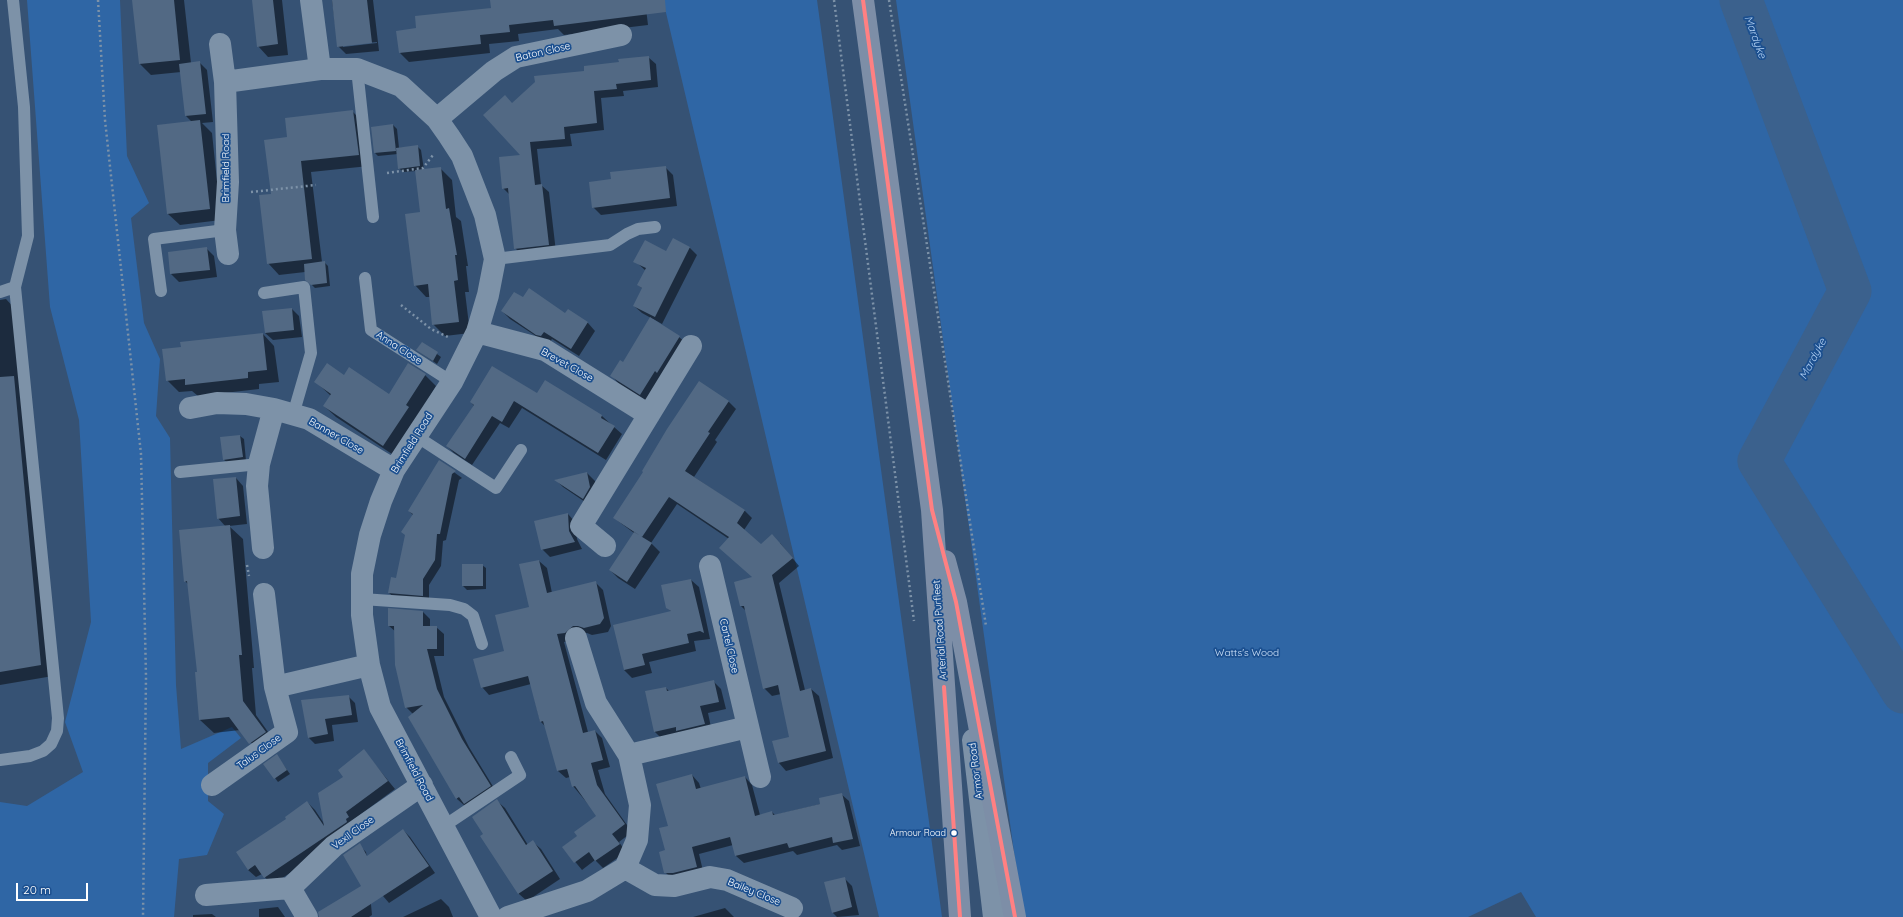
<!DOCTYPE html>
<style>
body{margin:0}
#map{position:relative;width:1903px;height:917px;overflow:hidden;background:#365274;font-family:Quicksand,sans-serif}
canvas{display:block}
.scale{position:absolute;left:16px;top:883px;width:72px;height:18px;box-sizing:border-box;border:2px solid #fff;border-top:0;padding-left:5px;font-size:12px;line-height:14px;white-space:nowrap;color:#fff;-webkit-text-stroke:3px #1b4f8f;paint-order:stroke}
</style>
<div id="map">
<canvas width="1903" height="917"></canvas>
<div class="scale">20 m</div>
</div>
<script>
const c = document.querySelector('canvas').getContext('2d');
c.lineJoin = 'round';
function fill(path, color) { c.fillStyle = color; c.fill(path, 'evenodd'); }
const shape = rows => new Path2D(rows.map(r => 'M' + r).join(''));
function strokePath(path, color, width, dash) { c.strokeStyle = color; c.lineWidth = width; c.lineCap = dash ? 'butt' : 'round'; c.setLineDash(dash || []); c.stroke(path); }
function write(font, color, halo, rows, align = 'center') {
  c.font = font + ' Quicksand,sans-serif'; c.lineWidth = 3.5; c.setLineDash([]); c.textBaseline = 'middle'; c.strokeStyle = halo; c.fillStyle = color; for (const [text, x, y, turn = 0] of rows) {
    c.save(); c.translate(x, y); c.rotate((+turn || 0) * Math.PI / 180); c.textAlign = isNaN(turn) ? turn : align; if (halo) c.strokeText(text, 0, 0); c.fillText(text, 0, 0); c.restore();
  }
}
const green = shape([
 [27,0,120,0,127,156,149,203,131,218,144,323,160,359,156,416,170,438,176,685,181,749,232,727,241,738,208,763,208,801,224,814,207,855,179,859,174,917,0,917,0,802,27,806,83,772,65,722,91,622,79,420,50,307],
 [663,0,817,0,942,917,879,917],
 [896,0,1903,0,1903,917,1536,917,1521,892,1468,917,1023,917]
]);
const shadow = shape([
 [133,0,184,0,191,63,199,62,207,70,213,122,202,123,212,133,221,220,180,225,168,214,192,122,186,116,181,72,151,75,140,64],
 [253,0,282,0,288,55,268,57,258,46],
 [332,0,373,0,379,51,346,54,338,46],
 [377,42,377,43,343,47,343,45],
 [499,0,645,0,648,25,564,35,558,29,518,34,519,41,489,44,490,53,409,62,400,53,417,29,492,8],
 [648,57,656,64,658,87,623,91,624,96,601,98,604,130,570,134,572,146,537,149,541,185,549,192,556,252,523,256,515,248,510,195,503,188,522,156,512,104,585,72],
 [352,111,363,122,369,166,311,172,322,262,324,262,328,266,330,286,315,288,310,283,305,272,279,275,268,263,272,195,288,138],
 [393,125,397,129,399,148,417,146,421,150,424,170,440,168,452,180,456,217,461,221,468,266,466,266,469,292,465,292,470,333,445,336,433,324,430,297,426,297,415,285,421,213,416,171,403,172,399,168,398,154,378,156,375,153],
 [665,167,673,175,677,206,601,215,593,207,612,180],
 [673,240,690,248,697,255,662,324,653,319,652,320,679,337,687,344,648,402,619,384,612,376,623,363,651,318,642,313,634,306,643,289,638,285,646,271,635,261,666,252],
 [206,248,214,256,217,277,179,282,171,274],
 [6,299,17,311,53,676,0,685,0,300],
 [523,299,566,314,568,310,588,323,595,331,579,356,552,339,549,343,545,342,510,319,502,311],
 [292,309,299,316,302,337,273,340,265,333],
 [263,334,274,346,279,382,259,384,259,389,198,396,192,391,179,392,167,380,182,347],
 [422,343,441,357,437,364,417,350],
 [425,375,436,386,395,456,336,417,324,406,331,396,316,382,344,376,389,395],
 [537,395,602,416,614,427,622,434,606,460,522,408,509,428,500,423,472,465,454,453,447,446,474,406,471,402],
 [728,401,736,409,715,440,717,442,694,477,745,511,752,518,744,530,761,545,780,543,799,566,779,583,805,690,811,689,819,696,833,758,786,771,779,763,774,742,790,738,781,694,772,696,764,688,747,612,741,606,753,578,729,539,677,504,651,543,660,552,635,589,618,578,610,570,634,533,614,518],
 [240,436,244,439,246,461,228,463,224,460],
 [440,462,462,478,459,480,446,540,443,541,441,566,429,585,429,602,396,599,389,593,397,579,413,515,409,511],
 [587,473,595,481,598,495,591,506,563,487,556,480],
 [236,478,243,486,247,524,229,526,243,539,254,668,252,668,256,715,278,746,263,756,240,730,214,733,200,720,198,673,189,585,185,581,226,527,218,518],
 [568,514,575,522,577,539,582,549,550,557,542,549],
 [539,561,547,568,552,593,595,582,603,590,611,626,608,632,592,635,587,633,581,633,573,640,564,642,588,732,595,731,602,738,610,767,598,770,605,794,632,832,619,842,626,852,603,868,595,860,582,870,563,847,578,836,598,816,573,786,570,777,566,778,558,771,546,727,540,721,531,684,489,695,482,687,505,652,530,608],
 [482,565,486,568,486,589,467,590,463,586],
 [691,580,699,587,710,639,694,641,696,651,649,662,652,673,632,678,624,670,672,612,667,608],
 [423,612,430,619,430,627,436,627,444,634,444,656,434,656,444,697,469,747,497,793,465,806,457,799,411,721,413,714,406,707,396,632,389,626],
 [713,681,721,689,726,709,708,713,712,732,663,740,655,732,646,692,666,688,669,691],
 [348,696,355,703,358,722,332,725,334,741,315,744,309,738,302,701],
 [364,751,395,789,353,820,354,830,272,885,262,874,256,877,248,870,288,819,307,802,315,810,325,825,344,777],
 [277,756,290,774,278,782,275,778],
 [692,775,699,783,701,789,745,777,752,785,760,815,772,812,775,815,821,804,841,794,849,801,860,846,842,850,837,845,797,855,793,851,744,863,736,856,733,845,699,854,704,875,673,880,665,872,669,827],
 [497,801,505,808,528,845,533,842,541,849,560,879,527,901,519,894,482,836,484,834],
 [403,830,410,837,435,873,389,903,383,896,368,873,372,915,369,917,333,917,362,886,359,845,366,852,367,858],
 [844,878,852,886,859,915,837,917,832,912],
 [441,899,449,907,453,917,403,917],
 [278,907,285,917,259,917,259,909],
 [725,908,734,917,693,917],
 [212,914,216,917,193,917,193,915]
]);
const river = shape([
 [1741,0,1850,291,1759,461,1903,692]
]);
const building = shape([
 [132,0,174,0,180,60,139,64],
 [252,0,273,0,278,44,257,47],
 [332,0,367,0,372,43,337,47],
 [490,0,665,0,666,12,554,26,553,20,509,25,510,32,480,35,481,44,399,53,396,31,416,28,415,16,491,8],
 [649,56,651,80,616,84,617,89,594,91,597,123,564,127,565,139,530,142,535,185,542,184,549,245,514,249,508,188,502,189,499,157,520,155,483,115,505,95,512,103,535,82,534,76,584,71,584,66,619,62,618,59],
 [200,61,206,114,185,116,179,64],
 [353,110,359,155,301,161,312,259,267,264,259,195,271,194,264,140,287,137,285,118],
 [200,120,210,209,167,214,157,125],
 [393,124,396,151,374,153,371,127],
 [418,145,420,166,398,169,396,148],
 [666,166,670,198,592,208,589,182,611,179,610,172],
 [441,167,446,209,449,208,457,255,455,255,458,280,454,281,459,322,432,325,428,284,414,286,405,214,420,212,415,170],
 [673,238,690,247,655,317,633,306,642,288,637,285,646,268,633,262,645,240,666,251],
 [207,247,210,270,170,274,168,252],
 [325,261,327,283,311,285,305,280,304,264],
 [529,288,565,313,568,309,588,322,571,349,544,332,541,336,536,335,501,311,514,292,523,297],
 [292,308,294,330,265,333,262,311],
 [650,317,680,336,657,373,655,371,640,395,610,376,620,360,623,362],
 [263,333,267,370,248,372,248,378,185,385,185,379,166,381,162,349,181,347,180,342],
 [422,342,438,352,433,361,416,350],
 [327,363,344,375,349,367,389,394,408,363,426,374,406,405,409,407,383,446,323,406,331,394,314,382],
 [492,366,537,393,545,380,602,415,601,418,615,426,598,453,514,401,502,422,492,416,465,459,446,446,474,405,470,402],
 [14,376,41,665,0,672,0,377],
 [699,381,729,401,708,432,710,433,685,471,745,510,737,523,761,544,772,534,793,558,772,575,800,691,811,688,826,751,778,763,772,741,789,737,778,685,763,689,744,606,740,606,734,582,752,577,719,548,729,537,669,497,642,537,613,518,643,472,642,471,667,429],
 [240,435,243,457,223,460,220,437],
 [439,460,456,471,452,474,440,534,437,534,435,560,423,579,423,596,388,593,391,577,396,578,405,535,401,532,413,514,408,511],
 [587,472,590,487,583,499,554,480],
 [236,477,240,516,217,519,213,479],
 [568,513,569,531,575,542,541,550,534,521],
 [230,525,242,655,239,655,243,701,266,732,249,744,229,717,199,720,195,672,197,672,187,581,184,582,179,530],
 [634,532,652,543,627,582,609,570],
 [539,560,547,593,596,581,604,618,600,624,584,628,578,626,573,626,565,633,557,634,583,733,595,730,603,760,591,763,597,785,625,824,612,834,620,844,595,861,589,852,574,863,562,847,577,836,574,832,596,816,575,786,572,787,567,769,557,771,543,721,540,722,528,676,481,688,473,659,504,651,495,615,529,607,519,564],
 [462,564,483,564,483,586,462,586],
 [691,579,704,633,700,631,687,634,689,643,642,654,645,665,624,670,613,625,671,611,666,608,661,585],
 [388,608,423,611,423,626,437,626,437,649,427,649,437,689,462,739,491,786,464,804,459,797,456,799,408,717,423,705,405,708,395,665,394,626,388,626],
 [714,680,719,702,700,706,705,724,676,731,676,727,654,732,645,691,666,687,667,691],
 [349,695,352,715,325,719,328,734,308,738,301,700],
 [364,749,388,781,346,812,349,817,346,819,347,822,264,878,255,865,248,870,236,852,286,819,285,817,307,801,324,826,318,793,343,777,338,770],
 [277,754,287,770,274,779,263,764],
 [692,774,696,789,745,776,755,816,772,811,773,815,820,804,819,798,842,793,853,839,833,843,832,837,789,848,787,843,735,856,730,837,692,847,697,867,673,873,664,873,659,852,665,850,659,828,668,826,656,784],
 [497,799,526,845,533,840,553,871,518,894,480,836,483,834,472,817],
 [403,829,429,866,351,917,319,917,318,912,361,886,343,855,360,843,367,856],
 [845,877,852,907,832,913,824,882]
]);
const path = shape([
 [98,0,105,120,141,454,146,677,143,917],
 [834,0,914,621],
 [889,0,986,626],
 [387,173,423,168,433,155],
 [251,192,316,185],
 [401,305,431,329,448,337],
 [247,565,249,576]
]);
const service = shape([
 [357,69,373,217],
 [495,259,610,245,627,234,638,229,655,227],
 [365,278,371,330,452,382],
 [161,291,154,239,225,230],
 [0,292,15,287,28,236,24,107,13,0],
 [264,293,304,287,311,353,293,415],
 [416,436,496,488,521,450],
 [180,472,259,464],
 [362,599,450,605,464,609,473,616,482,644],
 [0,760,30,756,43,751,51,744,57,731,58,718,15,287],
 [444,826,520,775,511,757]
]);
const minor = shape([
 [311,0,320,69],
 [220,44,225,82],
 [437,119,494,71,516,57,621,35],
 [228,254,225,230,228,182,225,82,320,69,357,69,401,86,437,119,449,136,462,156,485,215,495,259,488,295,477,332,452,382,394,470,381,501,370,535,362,574,362,615,369,665,380,707,491,917],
 [477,332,545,350,649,415],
 [190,408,217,403,246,404,274,409,309,419,394,470],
 [605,546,581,526,691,346],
 [263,548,257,486,259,464,274,409],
 [710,566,760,777],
 [275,687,369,665],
 [973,740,994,917],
 [629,755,748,727],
 [212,785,287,732,275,687,264,594],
 [625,868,655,885,674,886,710,877,727,880,792,908],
 [290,888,307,917],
 [206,895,290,888,334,846,422,785],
 [508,917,587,891,625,868,637,840,640,805,629,755,596,703,576,638]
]);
const primary = shape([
 [863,0,932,510,960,917],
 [945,561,956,602,1015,917]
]);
const bus1 = shape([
 [863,0,932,510,956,602,1015,917],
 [944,687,960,917]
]);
const markers = [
 [954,833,3.5,"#fff"]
];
const busNames = [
 ["Armour Road",946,833]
];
const streetNames = [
 ["Baton Close",543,52,-13],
 ["Brimfield Road",226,168,-90],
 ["Anna Close",399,348,33],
 ["Brevet Close",567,365,29],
 ["Banner Close",336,436,30],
 ["Brimfield Road",412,443,-58],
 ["Arterial Road Purfleet",940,630,-94],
 ["Cartel Close",729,646,77],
 ["Talus Close",259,752,-36],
 ["Brimfield Road",414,770,62],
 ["Armor Road",976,771,-97],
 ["Vexil Close",353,833,-36],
 ["Bailey Close",754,892,22]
];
const parkNames = [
 ["Watts's Wood",1247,653]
];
const waterNames = [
 ["Mardyke",1755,37,70],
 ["Mardyke",1813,359,-62]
];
fill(green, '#2f66a5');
fill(shadow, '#0007');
strokePath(river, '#3b618d', 43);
fill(building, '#526984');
strokePath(path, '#7d92a8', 2.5, [2, 3]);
strokePath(service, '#7d92a8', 12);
strokePath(minor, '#7d92a8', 22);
strokePath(primary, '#7d8ea7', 22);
strokePath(bus1, '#ff8082', 4);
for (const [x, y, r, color] of markers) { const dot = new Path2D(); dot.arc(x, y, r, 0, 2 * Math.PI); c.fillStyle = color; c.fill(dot); strokePath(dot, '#1b4f8f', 1.5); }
write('9px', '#fff', '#1b4f8f', busNames, 'right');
write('10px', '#fff', '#1b4f8f', streetNames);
write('10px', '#cfe3fa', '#1b4f8f', parkNames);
write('italic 11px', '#b5d3f5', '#1b4f8f', waterNames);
</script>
